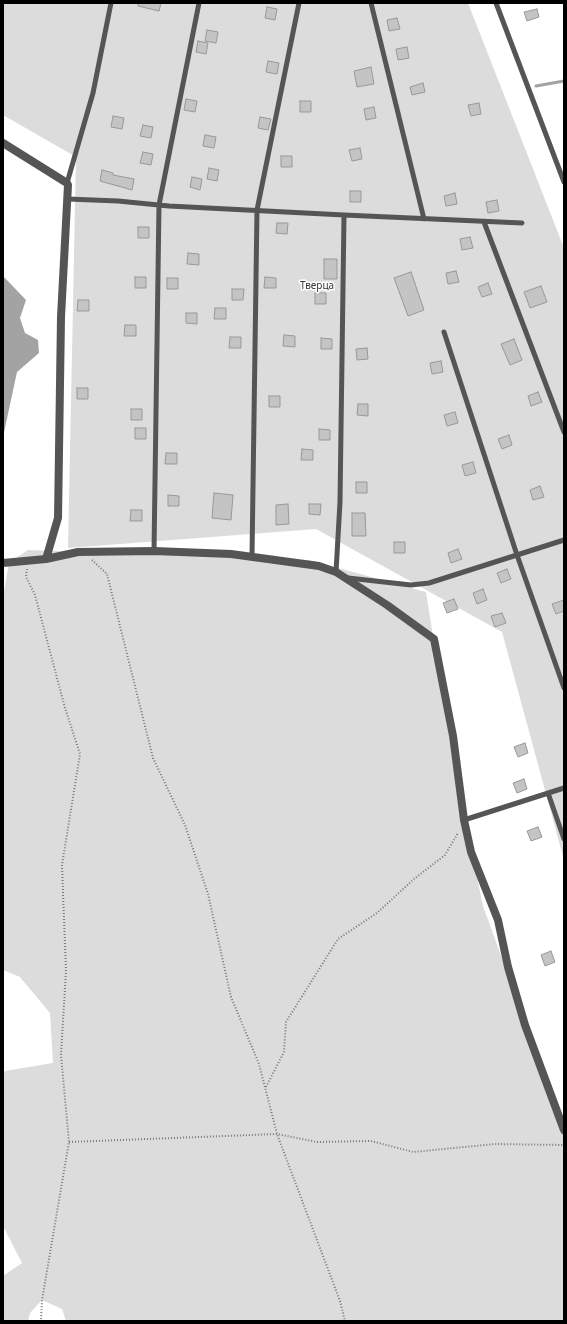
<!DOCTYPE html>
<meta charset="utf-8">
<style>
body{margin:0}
#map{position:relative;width:567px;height:1324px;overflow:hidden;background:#fff;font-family:"Noto Sans",sans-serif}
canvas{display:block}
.frame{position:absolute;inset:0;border:4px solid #000;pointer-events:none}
</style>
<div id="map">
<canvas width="567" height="1324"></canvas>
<div class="frame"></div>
</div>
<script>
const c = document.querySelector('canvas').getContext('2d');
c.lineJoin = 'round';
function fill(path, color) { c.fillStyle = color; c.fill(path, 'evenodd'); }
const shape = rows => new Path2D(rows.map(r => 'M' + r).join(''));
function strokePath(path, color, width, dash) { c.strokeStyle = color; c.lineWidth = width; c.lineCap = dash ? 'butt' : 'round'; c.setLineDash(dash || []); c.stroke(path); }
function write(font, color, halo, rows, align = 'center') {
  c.font = font + ' "Noto Sans",sans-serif'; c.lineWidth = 3; c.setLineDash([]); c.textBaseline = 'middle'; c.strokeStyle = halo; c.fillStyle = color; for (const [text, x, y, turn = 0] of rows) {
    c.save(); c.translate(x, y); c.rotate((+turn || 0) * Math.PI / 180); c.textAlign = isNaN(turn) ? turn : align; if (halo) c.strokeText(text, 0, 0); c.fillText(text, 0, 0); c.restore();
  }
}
const green = shape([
 [3,3,468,3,564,248,564,860,502,632,316,529,68,548,76,157,3,115],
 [28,550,309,560,426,592,453,763,483,906,564,1129,564,1321,66,1321,62,1309,42,1300,30,1313,28,1321,3,1321,3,1276,22,1263,3,1226,3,1073,5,1071,53,1063,50,1013,20,977,3,970,3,597,9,563]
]);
const water = shape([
 [3,276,26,300,20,318,25,333,38,340,39,353,17,372,3,437]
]);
const stream = shape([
 [536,86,564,81]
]);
const building = shape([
 [138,3,161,3,159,11,138,6,138,3],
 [267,7,277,9,275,20,265,18,267,7],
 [537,9,539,17,527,21,524,12,537,9],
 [397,18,400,29,389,31,387,20,397,18],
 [207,30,218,32,216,43,205,41,207,30],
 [198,41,208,43,206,54,196,52,198,41],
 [407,47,409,58,398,60,396,49,407,47],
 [268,61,279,63,277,74,266,72,268,61],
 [371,67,374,84,357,87,354,71,371,67],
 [423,83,425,92,412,95,410,87,423,83],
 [186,99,197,101,195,112,184,110,186,99],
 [300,101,311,101,311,112,300,112,300,101],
 [479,103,481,114,471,116,468,105,479,103],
 [374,107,376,118,366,120,364,109,374,107],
 [113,116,124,118,122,129,111,127,113,116],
 [260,117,271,119,268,130,258,128,260,117],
 [143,125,153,127,151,138,140,136,143,125],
 [205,135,216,137,214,148,203,146,205,135],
 [360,148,362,159,352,161,349,150,360,148],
 [143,152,153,154,151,165,140,163,143,152],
 [281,156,292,156,292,167,281,167,281,156],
 [209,168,219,170,217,181,207,179,209,168],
 [102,170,113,173,113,175,134,179,132,190,100,181,102,170],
 [192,177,202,179,200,190,190,187,192,177],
 [350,191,361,191,361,202,350,202,350,191],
 [455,193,457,204,446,206,444,196,455,193],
 [497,200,499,211,488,213,486,202,497,200],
 [277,223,288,223,287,234,276,233,277,223],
 [138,227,149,227,149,238,138,238,138,227],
 [470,237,473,248,462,250,460,239,470,237],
 [188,253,199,254,199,265,187,264,188,253],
 [324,259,337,259,337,279,324,279,324,259],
 [456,271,459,282,448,284,446,273,456,271],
 [411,272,424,310,408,316,394,278,411,272],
 [135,277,146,277,146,288,135,288,135,277],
 [265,277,276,278,276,288,264,288,265,277],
 [167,278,178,278,178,289,167,289,167,278],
 [488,283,492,294,482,297,478,287,488,283],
 [541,286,547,302,530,308,524,292,541,286],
 [232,289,244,289,243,300,232,300,232,289],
 [315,293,326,293,326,304,315,304,315,293],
 [78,300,89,300,89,311,77,311,78,300],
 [215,308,226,308,226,319,214,319,215,308],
 [186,313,197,313,197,324,186,323,186,313],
 [125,325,136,325,136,336,124,336,125,325],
 [284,335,295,336,295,347,283,346,284,335],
 [230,337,241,337,241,348,229,348,230,337],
 [321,338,332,339,332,349,321,349,321,338],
 [514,339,522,360,510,365,501,344,514,339],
 [367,348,368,359,357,360,356,349,367,348],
 [441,361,443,372,432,374,430,363,441,361],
 [77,388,88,388,88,399,77,399,77,388],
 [538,392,542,402,531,406,528,396,538,392],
 [269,396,280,396,280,407,269,407,269,396],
 [358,404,368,404,368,416,357,415,358,404],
 [131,409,142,409,142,420,131,420,131,409],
 [455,412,458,423,447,426,444,415,455,412],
 [135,428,146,428,146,439,135,439,135,428],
 [319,429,330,430,330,440,319,440,319,429],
 [509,435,512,445,502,449,498,439,509,435],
 [302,449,313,450,313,460,301,460,302,449],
 [166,453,177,453,177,464,165,464,166,453],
 [473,462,476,473,465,476,462,465,473,462],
 [356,482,367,482,367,493,356,493,356,482],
 [540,486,544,497,533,500,530,490,540,486],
 [214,493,233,495,231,520,212,518,214,493],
 [168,495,179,496,179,506,168,506,168,495],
 [288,504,289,524,276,525,276,505,288,504],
 [309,504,321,504,320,515,309,514,309,504],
 [131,510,142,510,142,521,130,521,131,510],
 [352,513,365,513,366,536,352,536,352,513],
 [394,542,405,542,405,553,394,553,394,542],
 [458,549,462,559,451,563,448,553,458,549],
 [507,569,511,579,501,583,497,573,507,569],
 [483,589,487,600,477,604,473,593,483,589],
 [454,599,458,609,447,613,443,603,454,599],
 [564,600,564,611,556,614,552,604,564,600],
 [502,613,506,623,495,627,491,616,502,613],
 [525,743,528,753,518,757,514,747,525,743],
 [524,779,527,789,517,793,513,783,524,779],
 [538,827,542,837,531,841,527,831,538,827],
 [551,951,555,962,545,966,541,955,551,951]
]);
const path = shape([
 [92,560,107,574,153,758,185,825,208,894,231,997,259,1064,277,1134,340,1301,345,1321],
 [27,569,26,577,35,595,65,708,80,754,62,865,66,971,61,1055,69,1142,42,1300,41,1321],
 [266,1087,284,1052,286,1022,338,939,377,913,414,879,445,855,458,833],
 [69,1142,277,1134,317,1142,371,1141,413,1152,495,1144,564,1145]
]);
const lane = shape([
 [371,3,424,219],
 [496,3,564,182],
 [67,183,93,93,111,3],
 [68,199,118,201,169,206,344,215,522,223],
 [484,222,564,432],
 [444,332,517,555,564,688],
 [154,551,159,205,199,3],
 [252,556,257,210,299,3],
 [336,572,340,502,344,215],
 [348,578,411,585,429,583,564,540],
 [548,793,564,839],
 [464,820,564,788]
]);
const street = shape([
 [3,143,67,183,68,185,61,317,58,518,46,559],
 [3,563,46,559,78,552,154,551,231,554,319,566,336,572,387,605,434,639,453,736,464,820,471,852,498,920,508,967,525,1025,564,1130]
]);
const parkNames = [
 ["Тверца",317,286]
];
fill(green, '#dcdcdc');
fill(water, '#a3a3a3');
strokePath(stream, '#a3a3a3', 3);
fill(building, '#c4c4c4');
strokePath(building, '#999', 1);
strokePath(path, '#777', 2, [1, 2]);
strokePath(lane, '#555', 5);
strokePath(street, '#555', 8);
write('10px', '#333', '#fff', parkNames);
</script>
